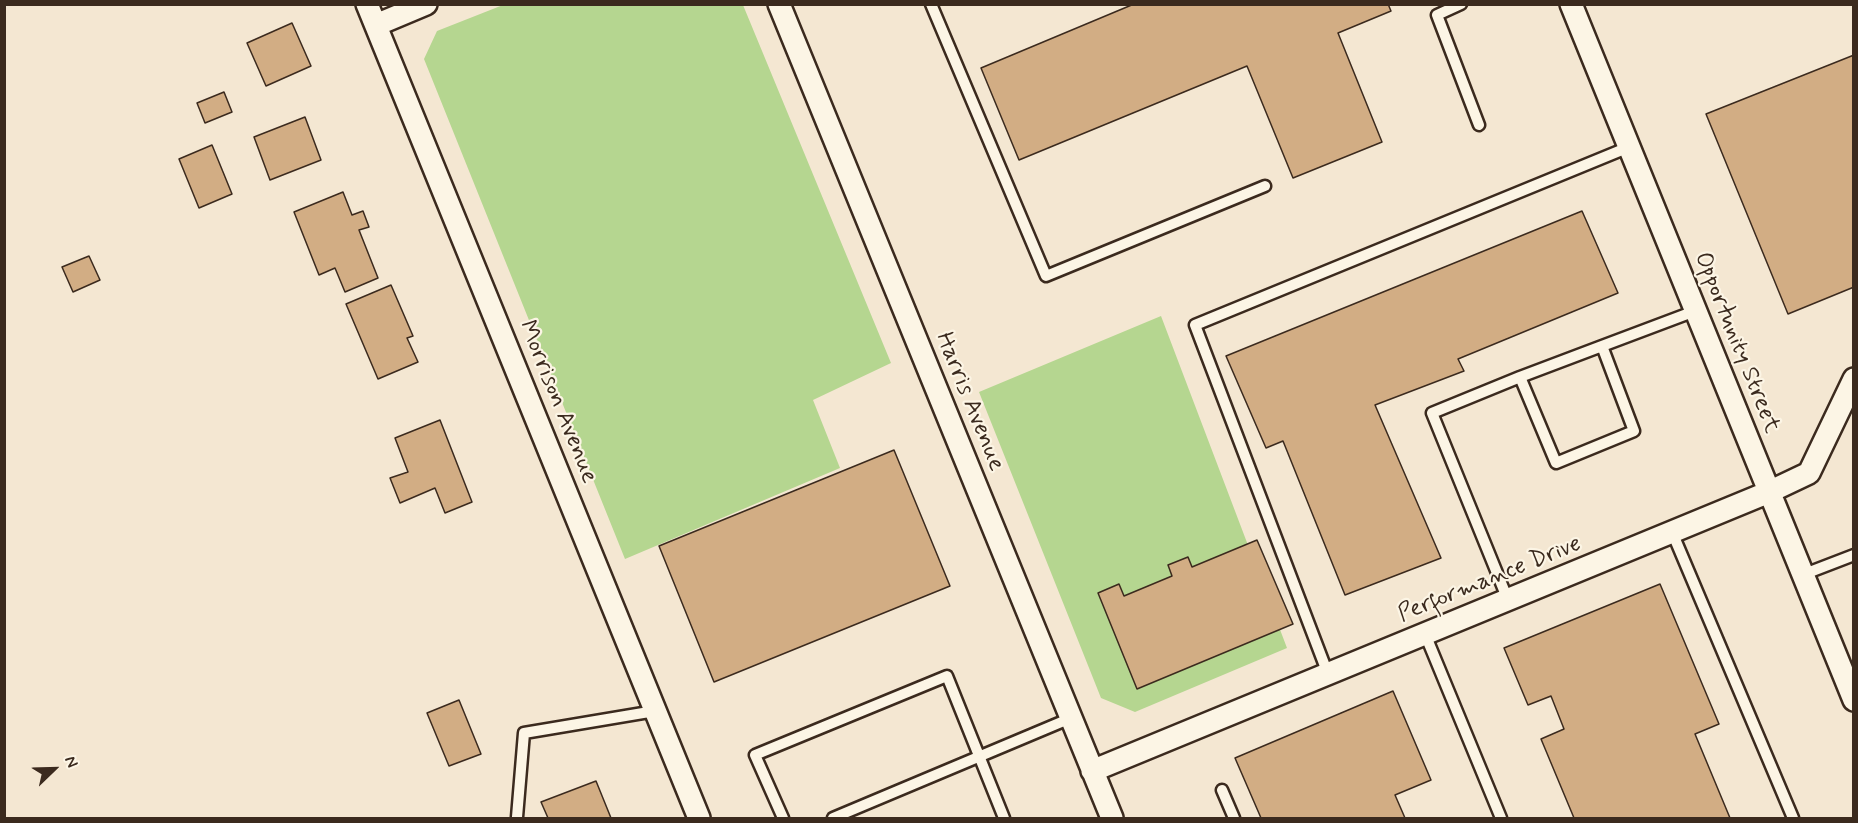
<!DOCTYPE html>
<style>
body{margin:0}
#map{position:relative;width:1858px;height:823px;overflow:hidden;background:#f4e7d2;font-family:Mynerve,sans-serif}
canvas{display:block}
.frame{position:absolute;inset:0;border:6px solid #3b2a1e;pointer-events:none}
.north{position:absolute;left:24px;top:739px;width:60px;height:60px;-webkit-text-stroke:4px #fcf5e5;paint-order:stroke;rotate:67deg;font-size:16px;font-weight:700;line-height:24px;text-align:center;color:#3b2a1e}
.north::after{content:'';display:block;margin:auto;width:21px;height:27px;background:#3b2a1e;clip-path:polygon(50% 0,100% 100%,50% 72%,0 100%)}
</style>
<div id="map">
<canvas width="1858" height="823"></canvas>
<div class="frame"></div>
<div class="north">N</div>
</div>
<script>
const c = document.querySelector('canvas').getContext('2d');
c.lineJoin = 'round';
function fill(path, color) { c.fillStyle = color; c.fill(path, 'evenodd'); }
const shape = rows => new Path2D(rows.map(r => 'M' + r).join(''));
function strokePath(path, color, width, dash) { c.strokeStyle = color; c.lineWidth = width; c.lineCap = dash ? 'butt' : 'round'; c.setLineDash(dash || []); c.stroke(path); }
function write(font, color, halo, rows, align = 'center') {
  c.font = font + ' Mynerve,sans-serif'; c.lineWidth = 4.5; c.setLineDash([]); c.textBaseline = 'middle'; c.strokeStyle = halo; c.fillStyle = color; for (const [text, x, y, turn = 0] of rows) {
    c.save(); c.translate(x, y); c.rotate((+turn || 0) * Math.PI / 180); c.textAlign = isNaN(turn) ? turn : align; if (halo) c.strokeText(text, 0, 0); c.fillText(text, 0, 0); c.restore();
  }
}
const green = shape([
 [503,5,743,5,891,363,813,400,840,468,625,559,424,59,437,31],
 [1161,316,1287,648,1135,712,1101,698,979,392]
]);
const building = shape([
 [1134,4,1388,4,1391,11,1338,33,1382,142,1293,178,1247,66,1019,160,981,68,1134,4],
 [292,23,311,66,266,86,247,43,292,23],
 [1854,55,1854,287,1788,314,1706,114,1854,55],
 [224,92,232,112,205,123,197,103,224,92],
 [305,117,321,160,270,180,254,137,305,117],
 [212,145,232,194,199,208,179,159,212,145],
 [343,192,352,215,363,211,369,227,359,230,378,278,345,292,335,268,319,275,294,212,343,192],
 [1582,211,1618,293,1458,359,1464,371,1375,405,1441,558,1345,595,1283,441,1266,448,1226,356,1582,211],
 [89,256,100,280,73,292,62,267,89,256],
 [391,285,413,336,407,338,418,362,378,379,346,304,391,285],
 [440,420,472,502,445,513,435,488,400,503,390,478,408,472,395,438,440,420],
 [894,450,950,586,714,682,659,546,894,450],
 [1257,540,1293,624,1137,689,1098,593,1119,584,1124,596,1172,576,1168,565,1188,557,1192,567,1257,540],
 [1660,584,1719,724,1695,734,1730,818,1574,818,1541,739,1564,729,1551,696,1528,705,1504,648,1660,584],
 [1393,691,1431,780,1395,795,1405,818,1261,818,1235,758,1393,691],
 [459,700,481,754,449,766,427,713,459,700],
 [596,781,611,818,548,818,541,802,596,781]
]);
const lane = shape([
 [931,4,1046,276,1265,186],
 [1461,4,1437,15,1479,125],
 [1602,346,1695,311],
 [1672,532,1793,818],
 [1802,575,1854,555],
 [1508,600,1432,413,1520,377,1556,463,1634,431,1602,346,1520,377],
 [1425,634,1501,818],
 [1328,674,1195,325,1629,147],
 [1222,790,1234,818],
 [517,817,524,733,655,711],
 [783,818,755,755,947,676,1004,818],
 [833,818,1071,718]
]);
const street = shape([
 [367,4,699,818],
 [779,4,1112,818],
 [1571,4,1854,700],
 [376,25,426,4],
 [1092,771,1769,492,1809,473,1854,379]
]);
const streetNames = [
 ["Opportunity Street",1736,343,68],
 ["Morrison Avenue",557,402,68],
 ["Harris Avenue",969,402,68],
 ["Performance Drive",1490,580,-22]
];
fill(green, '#b5d690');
fill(building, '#d2ad84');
strokePath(building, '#3b2a1e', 1.5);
strokePath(lane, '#3b2a1e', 15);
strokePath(street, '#3b2a1e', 26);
strokePath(lane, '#fcf5e5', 10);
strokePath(street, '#fcf5e5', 21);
write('24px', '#3b2a1e', '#fcf5e5', streetNames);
</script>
